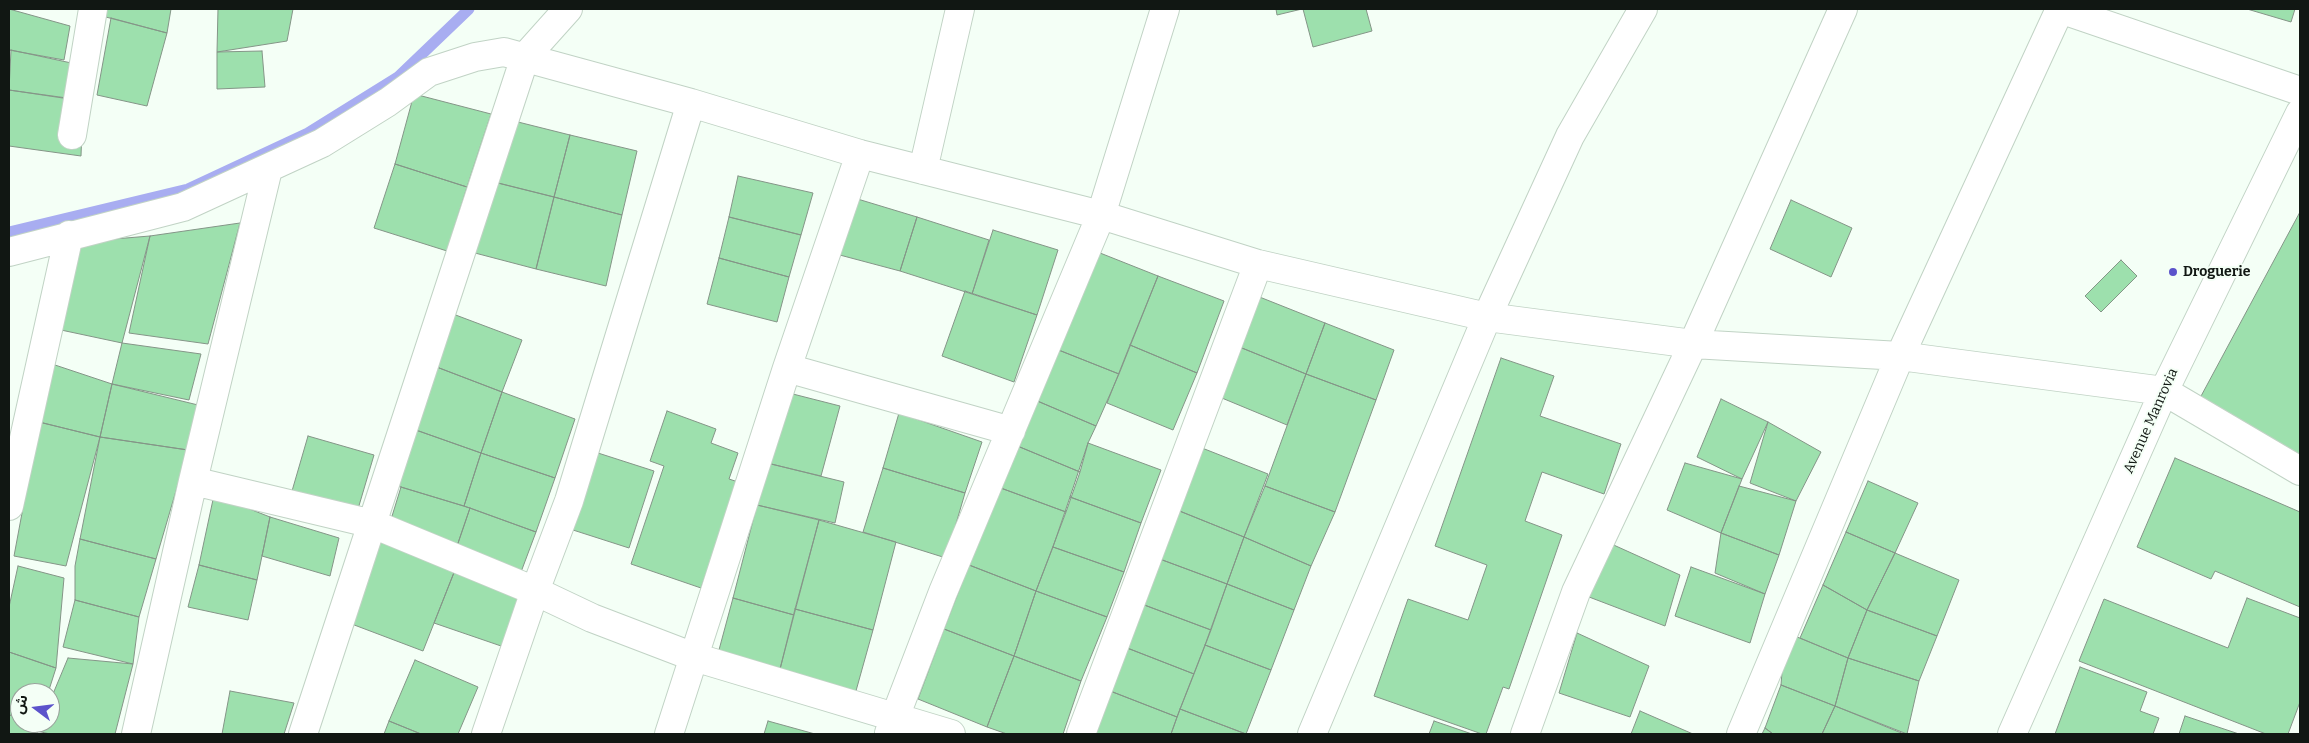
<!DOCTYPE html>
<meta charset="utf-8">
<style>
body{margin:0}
#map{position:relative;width:2309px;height:743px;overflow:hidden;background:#f4fff6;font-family:Bitter,"Noto Sans Arabic",serif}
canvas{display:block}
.frame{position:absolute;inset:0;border:10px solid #111713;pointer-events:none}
.north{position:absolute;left:10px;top:683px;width:50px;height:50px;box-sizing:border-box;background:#f4fff6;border:1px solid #99a29b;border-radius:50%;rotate:285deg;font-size:14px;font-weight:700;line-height:20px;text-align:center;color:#111713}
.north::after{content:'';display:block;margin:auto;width:18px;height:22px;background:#5b53cb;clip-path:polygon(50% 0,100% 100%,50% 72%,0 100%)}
</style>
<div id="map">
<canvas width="2309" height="743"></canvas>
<div class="frame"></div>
<div class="north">ش</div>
</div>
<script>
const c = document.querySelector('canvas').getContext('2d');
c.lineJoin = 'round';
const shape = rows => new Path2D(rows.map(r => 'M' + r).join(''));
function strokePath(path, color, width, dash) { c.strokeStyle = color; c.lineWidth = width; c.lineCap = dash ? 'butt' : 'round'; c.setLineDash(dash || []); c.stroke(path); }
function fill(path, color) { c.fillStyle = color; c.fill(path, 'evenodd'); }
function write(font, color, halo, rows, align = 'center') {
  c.font = font + ' Bitter,serif'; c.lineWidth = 4; c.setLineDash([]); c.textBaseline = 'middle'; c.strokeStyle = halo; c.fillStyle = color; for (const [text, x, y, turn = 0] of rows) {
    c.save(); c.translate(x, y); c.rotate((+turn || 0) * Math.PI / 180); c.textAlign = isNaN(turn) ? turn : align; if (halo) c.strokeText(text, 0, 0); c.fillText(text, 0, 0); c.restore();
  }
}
const stream = shape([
 [9,232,188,189,308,133,398,77,469,9]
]);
const building = shape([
 [9,9,70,26,64,60,9,50,9,9],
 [103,9,171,9,167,33,102,16,103,9],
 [218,9,293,9,287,41,217,52,218,9],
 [1276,9,1302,9,1277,15,1276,9],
 [1303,9,1366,9,1372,31,1313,47,1303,9],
 [2247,9,2295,9,2291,22,2247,9],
 [111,18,167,33,147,106,97,95,111,18],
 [11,50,76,64,74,99,9,90,11,50],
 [262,51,265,87,217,89,217,52,262,51],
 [9,90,83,101,81,156,9,146,9,90],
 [414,94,491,114,467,187,395,164,414,94],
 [510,120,570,135,554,197,494,182,510,120],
 [570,135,637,151,622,215,554,197,570,135],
 [395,164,467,187,447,251,374,228,395,164],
 [738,176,813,193,801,235,729,217,738,176],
 [494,182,554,197,536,269,475,253,494,182],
 [554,197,622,215,606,286,536,269,554,197],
 [851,197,917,217,900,271,836,254,851,197],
 [1791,200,1852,228,1831,277,1770,249,1791,200],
 [2300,212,2300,461,2200,398,2300,212],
 [729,217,801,235,789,277,719,258,729,217],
 [917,217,989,240,972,294,900,271,917,217],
 [240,223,208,344,129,333,150,236,240,223],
 [993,230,1058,250,1037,315,972,294,993,230],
 [150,236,122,343,61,330,78,242,150,236],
 [1095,251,1158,276,1119,374,1056,349,1095,251],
 [719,258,789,277,777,322,707,304,719,258],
 [2121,260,2137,276,2101,312,2085,296,2121,260],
 [1158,276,1224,301,1197,373,1130,345,1158,276],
 [965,291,1037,315,1014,382,942,356,965,291],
 [1257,296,1325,323,1306,374,1237,346,1257,296],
 [453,314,522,340,502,392,434,366,453,314],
 [1325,323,1394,350,1376,400,1306,374,1325,323],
 [122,343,201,354,189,400,112,384,122,343],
 [1130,345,1197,373,1173,430,1107,403,1130,345],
 [1237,346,1306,374,1287,425,1217,396,1237,346],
 [1056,349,1119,374,1096,426,1035,400,1056,349],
 [1501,358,1554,376,1540,416,1621,444,1604,494,1542,472,1525,521,1562,535,1509,689,1503,687,1486,734,1482,734,1374,696,1408,599,1468,620,1487,565,1435,546,1501,358],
 [52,364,112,384,100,437,39,422,52,364],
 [434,366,502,392,481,453,413,429,434,366],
 [1306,374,1376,400,1335,512,1265,486,1306,374],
 [112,384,198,405,188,450,100,437,112,384],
 [502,392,575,419,555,478,481,453,502,392],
 [785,392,840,406,821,476,767,463,785,392],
 [1721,399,1768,422,1742,479,1697,457,1721,399],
 [1035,400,1096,426,1088,443,1080,472,1015,445,1035,400],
 [667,411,716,429,711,443,738,453,729,479,738,482,701,588,631,564,664,466,650,461,667,411],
 [899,413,982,442,965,493,883,468,899,413],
 [39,422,100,437,66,566,14,556,39,422],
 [1768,422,1821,452,1796,501,1750,483,1768,422],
 [413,429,481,453,464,506,394,485,413,429],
 [308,436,374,455,358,509,292,491,308,436],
 [100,437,188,450,156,559,80,539,100,437],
 [1088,443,1161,470,1141,523,1070,497,1088,443],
 [1015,445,1080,472,1066,512,998,487,1015,445],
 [1202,448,1268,474,1244,537,1177,510,1202,448],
 [481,453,555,478,536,532,464,506,481,453],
 [598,453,654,471,629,548,573,530,598,453],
 [2175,458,2300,512,2300,607,2215,571,2211,579,2137,547,2175,458],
 [767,463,844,482,835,523,757,505,767,463],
 [1685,463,1742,479,1721,533,1667,510,1685,463],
 [883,468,965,493,946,558,863,532,883,468],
 [1868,481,1918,503,1895,553,1846,532,1868,481],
 [1265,486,1335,512,1311,566,1244,537,1265,486],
 [1739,486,1796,501,1779,555,1721,533,1739,486],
 [401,487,470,508,456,549,389,526,401,487],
 [998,487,1066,512,1036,591,969,565,998,487],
 [214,495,270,517,257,580,199,565,214,495],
 [1070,497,1141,523,1124,572,1053,547,1070,497],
 [757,505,819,520,794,615,733,598,757,505],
 [470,508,536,532,521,572,456,549,470,508],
 [1177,510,1244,537,1227,584,1157,558,1177,510],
 [270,517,339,538,330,576,262,556,270,517],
 [819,520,896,542,873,630,795,609,819,520],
 [1846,532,1895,553,1867,610,1823,585,1846,532],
 [1721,533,1779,555,1765,594,1715,573,1721,533],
 [1244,537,1311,566,1294,610,1227,584,1244,537],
 [80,539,156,559,139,617,75,600,75,566,80,539],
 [380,541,455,570,423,651,349,623,380,541],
 [1607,542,1680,575,1665,626,1576,592,1607,542],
 [1053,547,1124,572,1107,617,1036,591,1053,547],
 [1895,553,1959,580,1937,636,1867,610,1895,553],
 [1157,558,1227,584,1211,630,1139,603,1157,558],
 [199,565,257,580,248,620,188,607,199,565],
 [969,565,1036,591,1014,656,944,629,969,565],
 [18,566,64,578,56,668,9,652,9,607,18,566],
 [1691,567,1765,594,1750,643,1675,616,1691,567],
 [455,570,523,592,504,647,434,623,455,570],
 [1227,584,1294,610,1271,670,1205,645,1227,584],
 [1823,585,1867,610,1848,658,1800,638,1823,585],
 [1036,591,1107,617,1081,681,1014,656,1036,591],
 [733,598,794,615,778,677,716,661,733,598],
 [2247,598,2300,618,2300,702,2288,734,2266,734,2079,661,2104,599,2228,648,2247,598],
 [75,600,139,617,133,664,63,647,75,600],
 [1139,603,1211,630,1194,674,1122,646,1139,603],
 [795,609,873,630,854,698,778,677,795,609],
 [1867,610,1937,636,1919,681,1848,658,1867,610],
 [944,629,1014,656,987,727,918,699,944,629],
 [1785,632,1848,658,1835,706,1781,685,1785,632],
 [1577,633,1649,666,1630,717,1559,693,1577,633],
 [1205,645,1271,670,1246,734,1180,709,1205,645],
 [1122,646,1194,674,1177,717,1105,689,1122,646],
 [9,652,56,668,48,693,20,693,20,717,9,715,9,652],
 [1014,656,1081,681,1063,734,1007,734,987,727,1014,656],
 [68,658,133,664,115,734,50,734,37,731,41,723,50,723,50,701,68,658],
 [1848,658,1919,681,1907,734,1835,706,1848,658],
 [415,660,478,687,458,734,421,734,389,721,415,660],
 [2080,667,2147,692,2140,711,2159,718,2153,734,2055,734,2080,667],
 [1781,685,1835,706,1822,734,1773,734,1765,728,1781,685],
 [1105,689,1177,717,1171,734,1088,734,1105,689],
 [230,691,294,703,284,734,222,734,230,691],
 [1835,706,1904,734,1822,734,1835,706],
 [1180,709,1246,734,1171,734,1180,709],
 [1640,711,1693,734,1631,734,1640,711],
 [9,715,20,717,20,723,39,723,37,734,9,734,9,715],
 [2185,716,2239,734,2179,734,2185,716],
 [389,721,421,734,384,734,389,721],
 [768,721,815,734,764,734,768,721],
 [1434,721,1472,734,1429,734,1434,721],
 [1765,728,1773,734,1762,734,1765,728]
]);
const minor = shape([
 [2060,9,2300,91],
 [72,135,93,9],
 [923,170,960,9],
 [9,252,183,207,322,143,388,102,429,72,475,57,504,52,691,103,860,154,1101,215,1258,264,1487,317,1693,344,1900,356,2164,391,2300,471],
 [787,368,1011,431],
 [193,481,373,524,535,591,592,618,694,657,951,734],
 [9,506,69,235],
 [889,733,943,592,1101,215,1165,9],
 [136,734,193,481,268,169],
 [303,734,525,57,568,9],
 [486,734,535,591,569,501,691,103],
 [669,734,787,368,860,154],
 [1081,734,1258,264],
 [1312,734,1487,317,1570,136,1643,9],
 [1525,734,1576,592,1693,344,1843,9],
 [1741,734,1900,356,2060,9],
 [2012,734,2164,391,2300,113]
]);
const markers = [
 [2173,272,5,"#5b53cb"]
];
const poiNames = [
 ["Droguerie",2183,272]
];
const streetNames = [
 ["Avenue Manrovia",2151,421,-66]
];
strokePath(stream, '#a8adf1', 11);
fill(building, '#9de0ad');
strokePath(building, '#849587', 1);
strokePath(minor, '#c1d3c5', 30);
strokePath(minor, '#fff', 28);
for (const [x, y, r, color] of markers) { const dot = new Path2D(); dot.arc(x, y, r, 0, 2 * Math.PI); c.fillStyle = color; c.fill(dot); strokePath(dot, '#f4fff6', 2); }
write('bold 14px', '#111713', '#f4fff6', poiNames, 'left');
write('14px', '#111713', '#f4fff6', streetNames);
</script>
